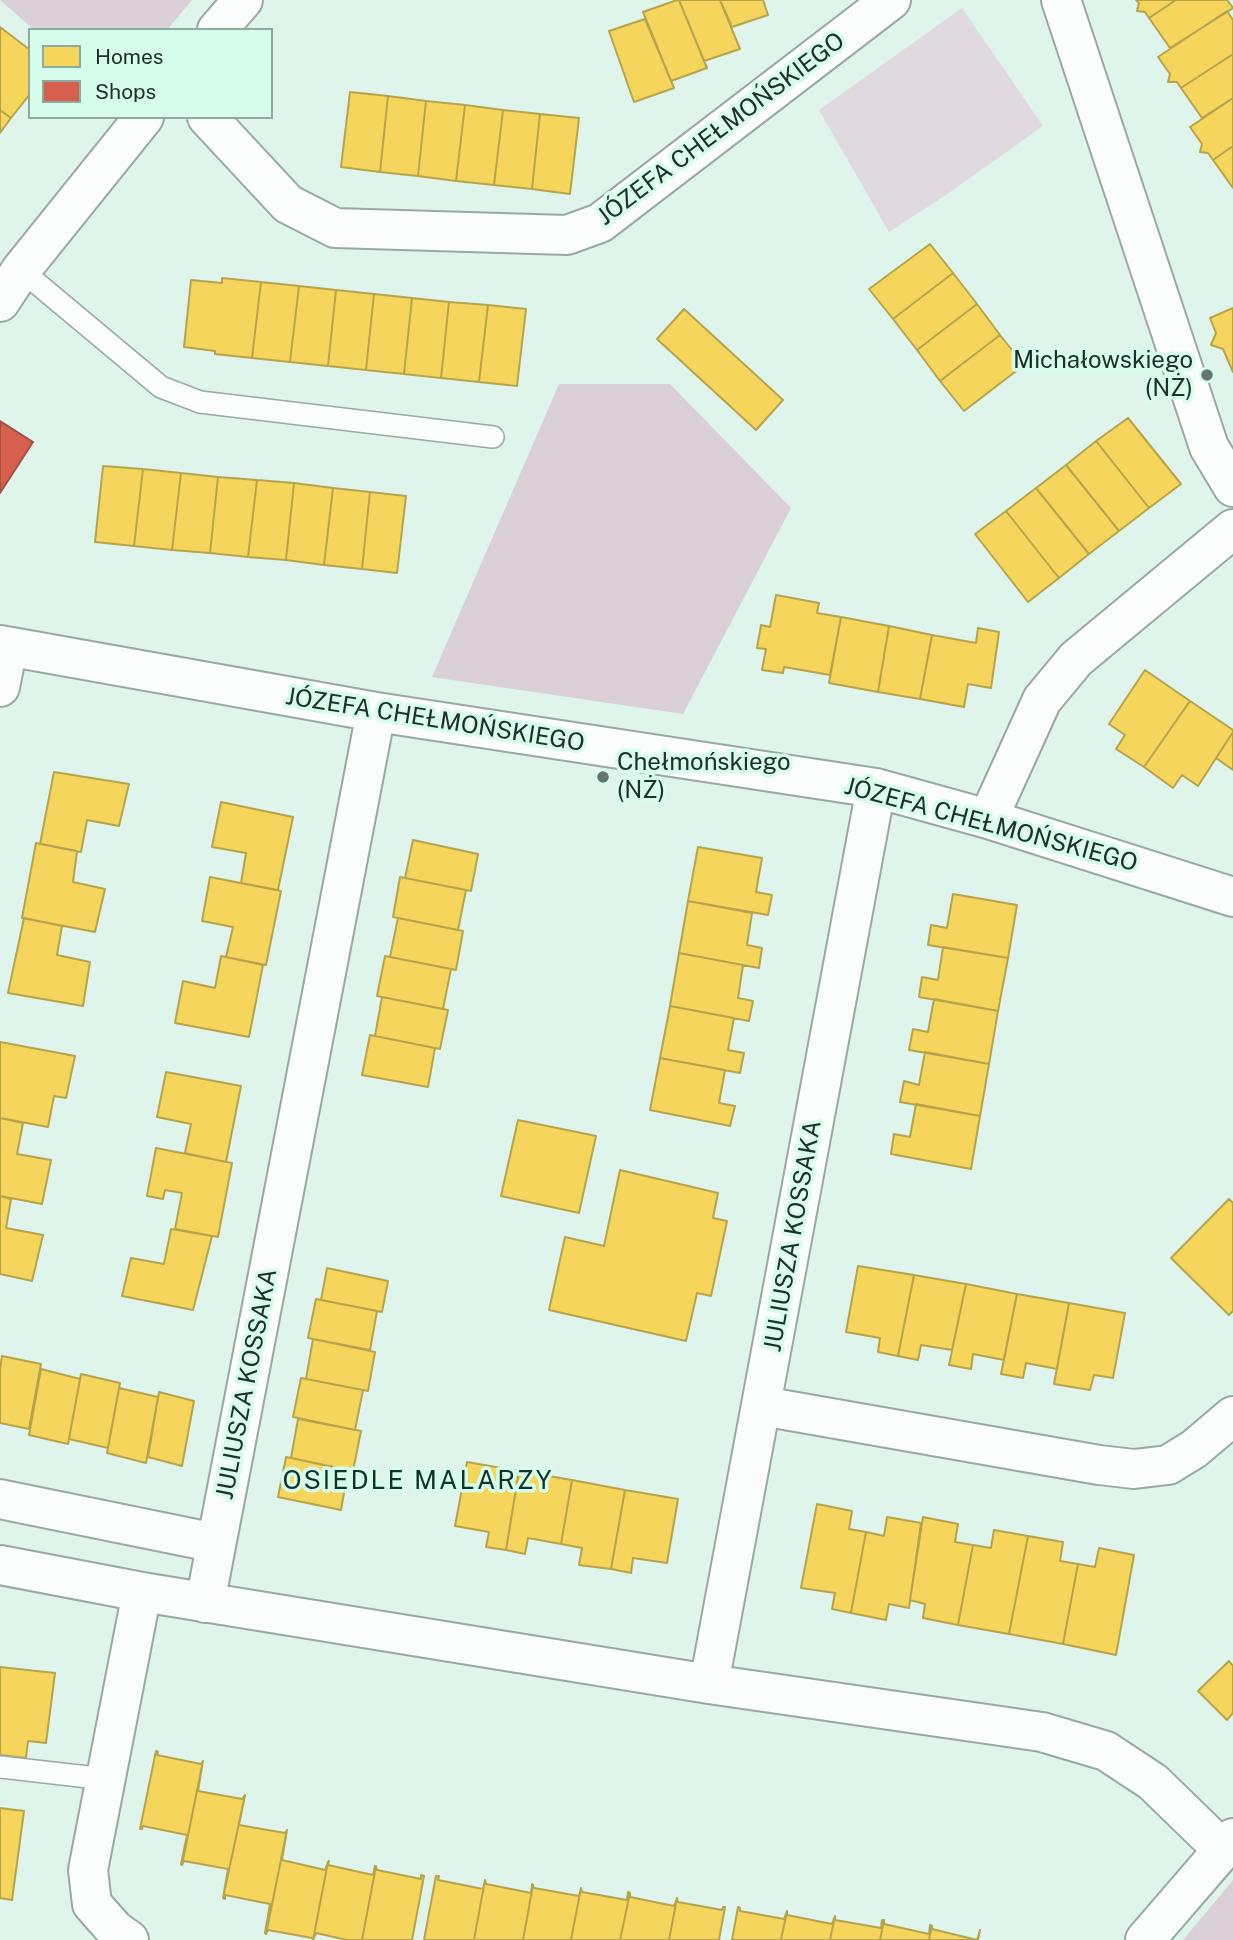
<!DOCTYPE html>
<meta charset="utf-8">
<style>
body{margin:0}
#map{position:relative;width:1233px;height:1940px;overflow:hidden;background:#dff4ea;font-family:"Public Sans",sans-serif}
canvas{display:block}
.legend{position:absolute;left:28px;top:28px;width:245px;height:91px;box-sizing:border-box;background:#d6fdeb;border:2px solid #8dab9d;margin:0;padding:9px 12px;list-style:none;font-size:21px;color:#203029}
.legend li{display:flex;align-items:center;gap:14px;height:35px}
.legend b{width:35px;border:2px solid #8dab9d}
</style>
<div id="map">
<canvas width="1233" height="1940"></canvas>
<ul class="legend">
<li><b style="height:19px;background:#f6d55c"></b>Homes</li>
<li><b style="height:19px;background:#d6604d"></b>Shops</li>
</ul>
</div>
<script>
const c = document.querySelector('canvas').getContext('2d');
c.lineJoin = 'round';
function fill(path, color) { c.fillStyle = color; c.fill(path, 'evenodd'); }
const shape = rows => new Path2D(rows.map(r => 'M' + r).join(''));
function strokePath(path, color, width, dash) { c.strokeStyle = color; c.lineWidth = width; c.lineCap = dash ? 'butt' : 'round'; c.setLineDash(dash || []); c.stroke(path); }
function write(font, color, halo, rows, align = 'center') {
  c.font = font + ' "Public Sans",sans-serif'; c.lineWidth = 7; c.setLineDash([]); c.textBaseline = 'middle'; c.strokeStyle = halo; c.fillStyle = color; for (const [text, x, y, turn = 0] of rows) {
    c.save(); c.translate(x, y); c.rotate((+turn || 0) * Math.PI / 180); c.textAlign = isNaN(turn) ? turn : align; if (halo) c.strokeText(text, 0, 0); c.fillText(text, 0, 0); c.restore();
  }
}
const green = shape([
 [962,8,1043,126,946,195,889,232,819,110]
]);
const forest = shape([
 [0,0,192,0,167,30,34,30],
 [559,384,670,384,791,508,683,714,432,677],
 [1233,1880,1233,1940,1183,1940]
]);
const homes = shape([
 [677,0,679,0,707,68,671,81,643,12,677,0],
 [679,0,720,0,740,49,704,61,679,0],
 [720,0,763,0,768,15,732,27,720,0],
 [1136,0,1176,0,1149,18,1145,12,1137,11,1139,3,1136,0],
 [1176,0,1227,0,1233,8,1170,48,1149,18,1176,0],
 [1227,11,1233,20,1233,54,1181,88,1177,82,1168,82,1170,74,1158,57,1227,11],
 [645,19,674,88,634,102,609,31,645,19],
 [0,27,30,50,30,94,11,118,0,110,0,27],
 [1233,54,1233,98,1202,118,1181,88,1233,54],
 [350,92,388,96,380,172,341,167,350,92],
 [388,96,426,101,418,176,380,172,388,96],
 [1233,98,1233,146,1213,160,1208,153,1200,152,1202,144,1190,127,1233,98],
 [426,101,465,105,456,181,418,176,426,101],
 [465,105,503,110,494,185,456,181,465,105],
 [0,110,11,118,0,133,0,110],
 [503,110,540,114,532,189,494,185,503,110],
 [540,114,579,118,570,194,532,189,540,114],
 [1233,146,1233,188,1213,160,1233,146],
 [930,244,953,273,893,319,869,289,930,244],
 [953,273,977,304,917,350,893,319,953,273],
 [222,278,261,282,252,358,215,354,215,351,184,347,191,280,222,283,222,278],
 [261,282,299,286,290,362,252,358,261,282],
 [299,286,336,290,328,366,290,362,299,286],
 [336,290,374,294,366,370,328,366,336,290],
 [374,294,412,298,404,374,366,370,374,294],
 [412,298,449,302,441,378,404,374,412,298],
 [449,302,488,305,479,382,441,378,449,302],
 [977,304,1000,335,940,381,917,350,977,304],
 [488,305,526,309,517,386,479,382,488,305],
 [1233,308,1233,372,1223,349,1211,345,1216,333,1210,318,1233,308],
 [684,309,783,400,756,430,657,339,684,309],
 [1000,335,1024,365,964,411,940,381,1000,335],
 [1128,418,1181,484,1149,508,1096,441,1128,418],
 [1096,441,1149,508,1119,531,1066,465,1096,441],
 [1066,465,1119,531,1089,554,1036,488,1066,465],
 [103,466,143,469,134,546,95,542,103,466],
 [143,469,181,473,172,550,134,546,143,469],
 [181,473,218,477,210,553,172,550,181,473],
 [218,477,257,480,248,557,210,553,218,477],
 [257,480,294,483,286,560,248,557,257,480],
 [294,483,333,488,324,565,286,560,294,483],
 [333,488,370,492,362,569,324,565,333,488],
 [1036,488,1089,554,1059,578,1006,511,1036,488],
 [370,492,406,496,397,573,362,569,370,492],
 [1006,511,1059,578,1028,602,975,534,1006,511],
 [776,595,819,603,817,613,841,617,830,675,784,667,783,673,762,670,766,649,757,648,761,625,770,627,776,595],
 [841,617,889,626,878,692,829,683,841,617],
 [889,626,932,635,920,699,878,692,889,626],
 [978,628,999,632,991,688,968,684,964,707,920,699,932,635,976,643,978,628],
 [1145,670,1190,701,1144,767,1116,749,1125,735,1109,724,1145,670],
 [1190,701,1233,730,1233,732,1198,786,1182,775,1173,788,1144,767,1190,701],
 [1233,732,1233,770,1216,758,1233,732],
 [54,772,129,784,119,826,87,820,81,852,40,844,54,772],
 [221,802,293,817,278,890,241,883,246,853,212,847,221,802],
 [413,840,478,854,471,891,405,878,413,840],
 [36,843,77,851,73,882,105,889,95,932,22,918,36,843],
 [698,847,762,858,756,892,772,895,768,915,688,901,698,847],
 [210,877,281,891,266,965,226,957,233,927,202,921,210,877],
 [400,877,466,890,458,930,393,917,400,877],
 [953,894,1017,905,1008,958,928,945,931,925,947,928,953,894],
 [688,901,752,913,747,945,762,948,759,968,679,953,688,901],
 [24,918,62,926,57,955,90,962,83,1006,8,993,24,918],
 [398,918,463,931,456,970,390,957,398,918],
 [943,947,1008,958,998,1011,919,997,922,977,938,980,943,947],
 [679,953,743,965,738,998,753,1001,749,1021,670,1006,679,953],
 [221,956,263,965,249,1037,175,1023,183,981,215,988,221,956],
 [385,956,451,969,443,1009,377,996,385,956],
 [382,997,448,1010,440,1049,375,1036,382,997],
 [934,999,998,1011,989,1064,909,1050,913,1029,928,1032,934,999],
 [670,1006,734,1018,728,1050,744,1053,740,1073,660,1058,670,1006],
 [370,1035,435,1048,428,1087,362,1075,370,1035],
 [0,1042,75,1056,66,1098,54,1096,48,1127,0,1118,0,1042],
 [925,1052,989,1064,980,1116,900,1102,904,1081,919,1085,925,1052],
 [660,1058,725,1070,719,1103,735,1106,730,1126,650,1110,660,1058],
 [166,1072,241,1086,226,1162,185,1153,191,1124,157,1117,166,1072],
 [916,1104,980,1116,971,1169,891,1154,894,1134,910,1137,916,1104],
 [0,1118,23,1123,17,1154,51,1160,42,1204,0,1196,0,1118],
 [518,1120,596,1136,579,1213,501,1196,518,1120],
 [156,1148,232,1163,218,1237,175,1229,182,1193,165,1190,163,1199,147,1196,156,1148],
 [620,1170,718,1193,713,1218,727,1221,711,1296,697,1293,686,1341,549,1310,565,1237,604,1246,620,1170],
 [0,1196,11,1199,6,1228,43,1235,32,1281,0,1274,0,1196],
 [1229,1199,1233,1203,1233,1311,1229,1315,1171,1258,1229,1199],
 [171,1229,212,1236,193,1310,122,1296,131,1258,164,1264,171,1229],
 [858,1266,914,1275,898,1356,878,1352,880,1338,846,1332,858,1266],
 [327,1268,388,1281,382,1312,321,1300,327,1268],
 [914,1275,966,1284,952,1350,921,1345,918,1360,898,1356,914,1275],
 [966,1284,1017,1294,1004,1360,973,1354,971,1369,949,1365,966,1284],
 [1017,1294,1069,1303,1057,1369,1026,1363,1023,1378,1001,1374,1017,1294],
 [316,1299,377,1311,370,1350,308,1338,316,1299],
 [1069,1303,1125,1313,1113,1378,1094,1375,1090,1390,1054,1384,1069,1303],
 [313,1339,375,1352,368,1391,306,1379,313,1339],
 [2,1356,41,1364,29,1429,0,1423,0,1369,2,1356],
 [41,1369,80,1379,68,1444,29,1435,41,1369],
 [81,1374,120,1383,108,1448,69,1439,81,1374],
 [301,1378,363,1390,355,1430,293,1417,301,1378],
 [119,1388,158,1397,146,1463,107,1453,119,1388],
 [159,1392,194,1401,182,1466,148,1457,159,1392],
 [298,1419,361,1431,353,1471,291,1458,298,1419],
 [286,1457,348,1470,341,1510,278,1497,286,1457],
 [467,1462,519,1471,506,1550,486,1547,489,1532,455,1526,467,1462],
 [519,1471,572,1480,561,1544,528,1538,525,1554,506,1550,519,1471],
 [572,1480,625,1490,611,1569,579,1565,582,1548,561,1544,572,1480],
 [625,1490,678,1499,667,1563,633,1558,631,1573,611,1569,625,1490],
 [817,1504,852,1511,849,1529,866,1532,851,1613,832,1609,835,1593,801,1588,817,1504],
 [887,1517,921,1523,909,1608,889,1604,886,1620,851,1613,866,1532,884,1536,887,1517],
 [923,1517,958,1524,955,1542,973,1545,958,1625,923,1618,925,1604,910,1600,923,1517],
 [994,1530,1028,1536,1009,1634,958,1625,973,1545,991,1548,994,1530],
 [1028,1536,1063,1542,1060,1561,1078,1564,1063,1644,1009,1634,1028,1536],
 [1099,1548,1134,1555,1116,1655,1063,1644,1078,1564,1095,1567,1099,1548],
 [1229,1661,1233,1666,1233,1713,1227,1720,1198,1691,1229,1661],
 [0,1667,55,1673,46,1743,28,1741,26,1758,0,1755,0,1667],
 [156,1751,158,1752,157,1755,201,1764,203,1761,182,1865,181,1864,187,1835,143,1826,142,1829,140,1829,156,1751],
 [203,1761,198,1791,242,1799,245,1795,223,1898,228,1869,184,1861,182,1865,203,1761],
 [245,1795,239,1825,285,1833,287,1830,266,1934,265,1933,270,1904,225,1895,225,1899,223,1898,245,1795],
 [0,1808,24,1811,12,1900,0,1898,0,1808],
 [287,1830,282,1860,325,1870,328,1862,313,1940,312,1938,268,1930,266,1934,287,1830],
 [329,1861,328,1865,373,1875,375,1866,376,1866,362,1940,347,1940,316,1933,313,1940,328,1862,329,1861],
 [376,1866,377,1870,421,1879,421,1875,424,1876,412,1940,362,1940,376,1866],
 [436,1876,439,1876,438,1880,483,1889,485,1880,474,1940,424,1940,436,1876],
 [485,1880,486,1884,531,1893,532,1884,533,1885,523,1940,474,1940,485,1880],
 [533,1885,534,1888,579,1896,581,1888,571,1940,523,1940,533,1885],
 [581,1888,582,1892,627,1900,628,1892,630,1893,620,1940,571,1940,581,1888],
 [630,1893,630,1897,674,1906,677,1898,669,1940,620,1940,630,1893],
 [677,1898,678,1902,722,1910,723,1907,725,1907,719,1940,669,1940,677,1898],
 [738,1907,740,1908,740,1911,784,1919,787,1911,781,1940,732,1940,738,1907],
 [787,1911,787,1915,832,1924,835,1916,830,1940,781,1940,787,1911],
 [835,1916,835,1920,881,1928,882,1920,884,1920,880,1940,830,1940,835,1916],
 [884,1920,884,1924,929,1934,930,1925,932,1926,929,1940,880,1940,884,1920],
 [932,1926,932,1929,977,1940,980,1930,978,1940,929,1940,932,1926]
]);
const shops = shape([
 [0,421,33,442,0,493,0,421]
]);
const lane = shape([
 [21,270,161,387,200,402,493,437],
 [0,1767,106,1779]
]);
const street = shape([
 [1061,0,1209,447,1233,487],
 [217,30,243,0],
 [207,117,288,204,335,228,567,235,600,223,891,0],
 [0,302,21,270,144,117],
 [0,645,376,712,876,788,988,819,1233,897],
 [0,687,8,647],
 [988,819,1042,700,1076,659,1233,529],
 [762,1406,1099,1465,1134,1469,1168,1465,1194,1449,1233,1416],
 [0,1499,216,1543],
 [0,1565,142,1592,709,1684,1042,1732,1106,1751,1153,1782,1222,1849],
 [205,1603,376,712],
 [709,1684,876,788],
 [129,1940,115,1930,92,1904,88,1870,142,1592],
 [1145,1940,1233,1838]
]);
const markers = [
 [1207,375,7,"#63756d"],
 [603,777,7,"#63756d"]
];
const streetNames = [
 ["JÓZEFA CHEŁMOŃSKIEGO",721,129,-37],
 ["JÓZEFA CHEŁMOŃSKIEGO",435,720,9],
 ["JÓZEFA CHEŁMOŃSKIEGO",991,825,15],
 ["JULIUSZA KOSSAKA",793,1236,-80],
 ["JULIUSZA KOSSAKA",247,1384,-79]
];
const poiNames = [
 ["Michałowskiego",1193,361],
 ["(NŻ)",1193,389],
 ["Chełmońskiego",617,763,"left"],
 ["(NŻ)",617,791,"left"]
];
const neighbourhoodNames = [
 ["OSIEDLE MALARZY",418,1481]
];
fill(green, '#e0dae0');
fill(forest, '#dbd0d8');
fill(homes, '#f6d55c');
strokePath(homes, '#b6a44d', 2);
fill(shops, '#d6604d');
strokePath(shops, '#9f5242', 2);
strokePath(lane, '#99a9a1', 24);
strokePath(street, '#99a9a1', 42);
strokePath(lane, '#fafdfc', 21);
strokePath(street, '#fafdfc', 38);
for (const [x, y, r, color] of markers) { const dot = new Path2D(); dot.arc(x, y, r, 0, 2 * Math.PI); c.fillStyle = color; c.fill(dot); strokePath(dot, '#d6fdeb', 2.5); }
write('24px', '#203029', '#d6fdeb', streetNames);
write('24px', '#203029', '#d6fdeb', poiNames, 'right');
c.letterSpacing = '2px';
write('26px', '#123428', '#d6fdeb', neighbourhoodNames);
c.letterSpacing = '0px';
</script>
